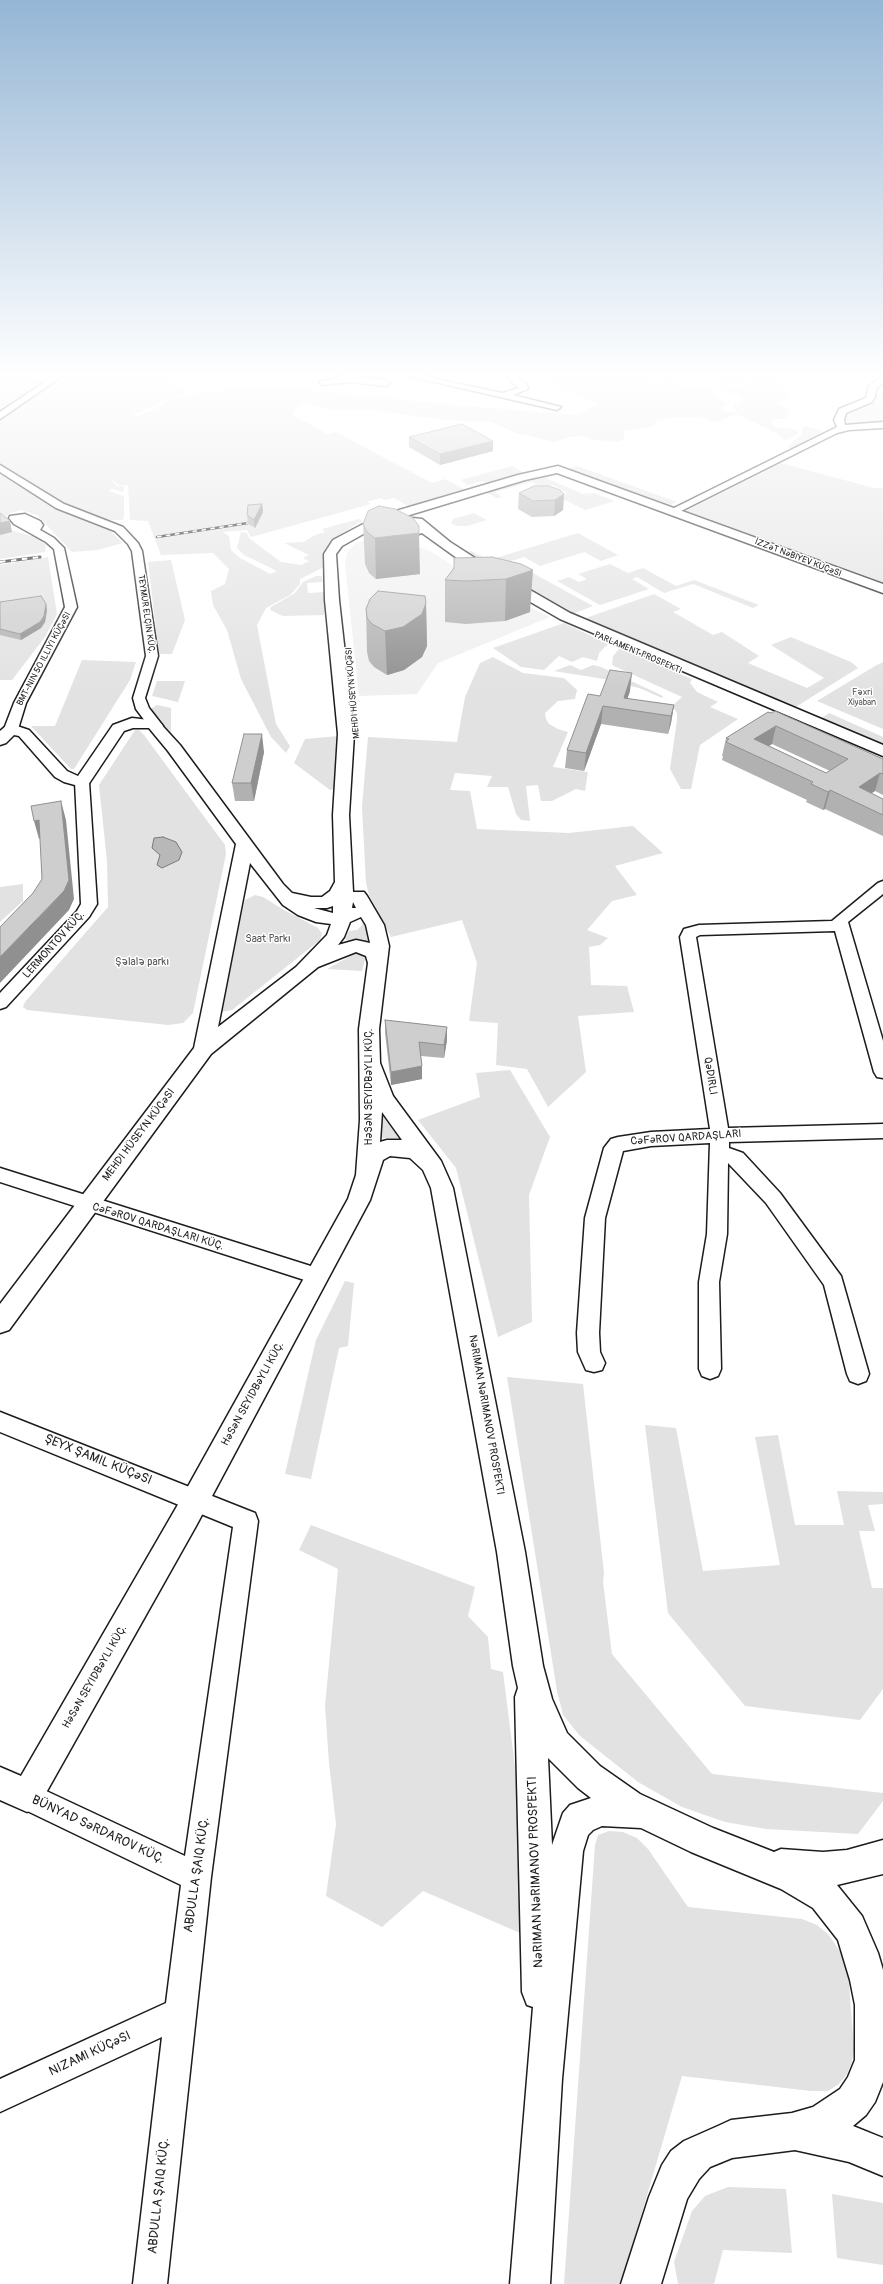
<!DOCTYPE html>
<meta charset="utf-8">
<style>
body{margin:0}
canvas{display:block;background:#fff}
</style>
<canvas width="883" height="2284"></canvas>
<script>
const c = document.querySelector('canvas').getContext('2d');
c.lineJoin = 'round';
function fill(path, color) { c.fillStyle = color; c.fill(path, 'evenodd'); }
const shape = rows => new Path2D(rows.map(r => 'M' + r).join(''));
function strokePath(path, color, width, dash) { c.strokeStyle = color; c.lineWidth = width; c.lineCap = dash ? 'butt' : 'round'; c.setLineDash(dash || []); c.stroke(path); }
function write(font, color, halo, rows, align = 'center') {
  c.font = font + ' Pangolin,sans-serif'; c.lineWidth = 3; c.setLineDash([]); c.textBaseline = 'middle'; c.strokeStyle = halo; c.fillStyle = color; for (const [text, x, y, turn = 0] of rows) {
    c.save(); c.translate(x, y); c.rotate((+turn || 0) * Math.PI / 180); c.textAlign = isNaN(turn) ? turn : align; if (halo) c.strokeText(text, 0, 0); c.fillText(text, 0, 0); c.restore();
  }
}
const built = shape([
 [367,540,412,544,430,551,475,580,550,617,438,663,417,694,359,696,345,565,347,553,350,549,356,543]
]);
const green = shape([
 [0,375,55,375,0,413],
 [61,375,153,375,183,386,184,393,169,398,132,416,138,416,163,405,170,399,188,395,227,390,288,388,445,404,576,415,598,404,532,375,639,375,660,384,666,383,657,375,679,375,674,380,680,384,712,391,727,404,721,408,727,413,736,412,733,404,739,404,744,400,736,393,724,394,722,390,746,385,759,375,778,379,775,381,782,382,789,397,777,403,789,411,785,419,773,419,771,422,774,427,801,430,805,426,823,430,817,436,792,448,787,447,803,433,801,430,796,430,798,434,785,440,778,434,738,414,716,422,697,417,681,417,657,420,653,426,624,431,624,440,615,442,596,440,581,436,568,437,555,442,516,433,491,422,445,420,370,410,334,410,303,402,293,412,293,415,328,434,336,432,432,483,445,479,464,489,408,506,394,498,384,500,380,498,367,502,371,504,251,537,247,530,223,532,229,536,231,550,240,558,270,574,277,571,244,555,237,548,241,532,247,533,249,538,281,562,301,565,309,561,303,558,309,555,284,543,303,542,315,535,325,532,322,529,359,519,363,520,333,539,325,549,324,567,300,579,300,584,290,595,266,608,257,625,276,724,290,746,286,753,271,737,241,679,227,630,213,605,211,591,225,584,229,569,213,553,161,555,148,521,130,520,128,485,119,485,109,478,117,486,124,486,123,492,112,489,109,491,124,496,124,517,123,520,107,520,62,504,0,464,0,419],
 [711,375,734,375,748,377,748,381,743,383,721,388,719,380],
 [883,389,883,415,881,417,883,417,883,423,845,424,844,420,846,416,859,408,877,401,878,392],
 [781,463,874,488,883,488,883,585,684,511],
 [512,466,524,473,486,483,481,481,468,485,460,480],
 [577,466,677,502,670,505,569,469],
 [0,472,54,509,105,526,123,543,98,550,72,552,37,515,21,510,10,513,1,521,10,530,39,538,46,545,45,552,0,559],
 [551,473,554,474,546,478,583,494,594,493,615,501,585,510,557,496,567,493,553,485,541,487,532,482,495,492,502,497,497,498,485,492],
 [474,513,487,520,467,526,457,526,451,523,453,519],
 [578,533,618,555,601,561,584,552,540,566,524,557,511,561,593,606,572,614,465,552,471,551,489,560],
 [48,557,57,614,45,637,12,680,0,680,0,565],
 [171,560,185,620,172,654,159,654,148,562],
 [610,564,628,573,643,568,676,586,694,580,759,605,753,608,693,584,664,593,637,577,632,579,649,589,600,605,557,581,569,577,579,582,587,579,578,574],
 [316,576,322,576,323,582,307,583,308,593,324,592,324,615,283,616,270,610,271,607,295,593,303,582],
 [654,594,681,609,673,612,713,635,722,632,759,656,748,663,807,688,824,678,771,645,791,637,851,662,858,668,794,708,583,619],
 [564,623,608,644,599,653,597,661,583,657,572,662,559,656,544,670,521,667,493,648],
 [620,648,692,679,690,683,697,692,718,702,710,707,738,719,700,745,691,789,681,789,670,769,677,720,677,713,672,706,682,697,612,665,613,656],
 [493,657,523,673,564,678,577,690,575,699,558,701,545,713,546,719,549,724,558,729,568,732,553,767,588,772,585,791,576,789,552,801,541,801,538,785,526,786,530,821,521,820,516,814,508,787,487,787,492,776,455,773,450,790,470,791,477,829,569,833,633,826,663,853,615,866,637,895,612,901,587,930,608,938,600,945,589,947,591,985,627,986,634,1012,578,1016,586,1072,548,1107,527,1069,496,1065,498,1023,469,1021,477,963,462,920,391,937,369,895,366,883,362,807,368,737,457,742,465,697,480,663],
 [82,660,136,662,130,680,74,769,71,769,31,726,55,726],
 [883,662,883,729,817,701,875,666],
 [570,665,581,670,593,665,601,667,663,696,662,698,642,689,610,680,554,671],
 [157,681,185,681,178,702,152,696],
 [157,705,171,708,171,734,152,710,152,708],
 [829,713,883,737,883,746,820,719],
 [135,730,139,730,144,735,225,845,226,854,193,1013,183,1023,168,1025,27,1010,23,1007,25,1002,108,907,107,861,99,785],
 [338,736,338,788,330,790,294,763,305,739],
 [23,884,23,901,0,922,0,887],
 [255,895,263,897,284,910,318,928,322,934,320,940,232,1010,221,1012,218,1007,245,900],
 [365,919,375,947,350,943,345,939,349,931,357,930,362,925],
 [356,953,366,956,362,971,327,969],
 [510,1070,550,1137,529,1195,532,1322,498,1337,456,1168,418,1120,480,1097,476,1073],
 [379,1104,405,1138,380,1138],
 [345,1281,354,1283,348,1346,339,1348,311,1479,285,1474,316,1340],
 [507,1377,583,1384,604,1573,603,1582,612,1654,712,1774,883,1793,883,1801,858,1834,766,1829,725,1822,682,1807,638,1782,580,1736,563,1715,557,1691],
 [645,1425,676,1428,703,1571,780,1565,755,1437,778,1435,795,1525,844,1525,837,1491,883,1492,883,1504,868,1505,875,1531,859,1531,872,1588,883,1588,883,1689,860,1720,745,1706,668,1613],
 [311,1525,475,1587,468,1616,488,1637,491,1669,503,1672,527,1861,520,1933,423,1891,382,1927,326,1896,336,1824,329,1763,325,1706,338,1569,299,1550],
 [609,1831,623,1832,637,1838,648,1849,688,1907,802,1919,817,1925,829,1935,843,1956,848,1972,854,2048,852,2062,847,2074,839,2084,828,2091,811,2091,682,2076,621,2284,564,2284,595,1845,598,1835],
 [728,2187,786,2189,792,2253,723,2250,714,2284,678,2284,674,2262,692,2211,705,2196],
 [832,2194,883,2203,883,2265,837,2258]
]);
const water = shape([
 [163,837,176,842,182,852,179,860,162,868,157,865,160,855,152,848,154,838,163,837]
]);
const minor = shape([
 [55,375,64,375,0,419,0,412,55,375],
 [348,375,356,375,355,377,386,380,390,383,386,386,350,382,323,385,319,382,348,375],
 [404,375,418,375,502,393,519,388,511,381,509,375,517,375,518,378,526,383,528,389,513,395,561,407,557,410,404,375],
 [883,376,883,383,876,389,875,397,872,402,846,413,844,420,845,425,883,422,883,428,849,430,837,433,677,513,669,513,668,511,837,427,834,420,839,409,866,398,869,386,883,376],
 [0,465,64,504,123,527,138,543,142,551,158,656,145,698,149,708,163,726,161,729,151,729,136,709,133,698,146,656,132,551,128,544,115,531,56,508,0,472,0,465],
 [25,514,40,521,43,525,40,530,54,538,64,548,77,607,26,703,18,729,11,733,4,729,14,703,65,607,54,549,46,542,14,524,9,518,10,516,25,514],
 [82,778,89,782,97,904,89,917,6,1007,0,1009,0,993,77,911,81,904,75,782,82,778],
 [883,881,883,894,848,922,883,1041,883,1078,877,1077,874,1072,835,931,700,935,696,937,728,1128,883,1124,883,1138,729,1142,729,1148,743,1153,780,1193,841,1276,869,1374,866,1381,858,1384,850,1381,847,1374,824,1285,766,1203,728,1163,727,1234,719,1282,721,1369,718,1376,710,1379,702,1376,699,1369,699,1282,707,1234,710,1143,651,1146,623,1151,605,1218,599,1333,600,1352,605,1363,602,1370,594,1372,586,1370,578,1352,577,1333,585,1218,604,1148,611,1139,618,1137,651,1132,710,1129,680,937,684,929,699,925,832,921,878,883,883,881],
 [0,1168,317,1268,324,1270,327,1276,324,1282,317,1284,0,1182,0,1168],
 [0,1412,255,1513,258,1521,211,1877,167,2284,133,2284,162,2037,0,2112,0,2079,166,2003,181,1885,17,1806,13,1796,17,1786,27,1782,185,1856,233,1527,0,1432,0,1412]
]);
const major = shape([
 [558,466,883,584,883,593,557,473,525,480,403,517,422,519,450,542,478,560,570,613,883,745,883,756,560,619,468,566,422,533,409,537,389,534,383,526,374,528,342,546,336,554,339,600,354,734,349,815,353,892,364,892,367,896,384,925,389,946,379,1029,380,1063,393,1096,441,1161,453,1188,525,1552,543,1666,552,1699,567,1733,600,1766,640,1794,713,1828,774,1852,781,1849,823,1852,847,1850,883,1840,883,1874,837,1885,862,1916,878,1953,883,1970,883,2082,875,2102,866,2115,853,2126,883,2138,883,2176,849,2162,795,2150,732,2158,710,2167,699,2179,687,2199,661,2284,621,2284,649,2197,662,2165,671,2151,684,2141,718,2126,731,2120,792,2113,813,2107,840,2089,848,2077,855,2060,855,2005,850,1980,838,1940,813,1908,781,1889,691,1852,641,1828,602,1826,593,1830,588,1835,583,1851,562,2079,550,2284,510,2284,533,2007,527,2005,522,1992,515,1697,518,1688,513,1666,497,1552,431,1188,423,1170,410,1158,390,1156,383,1160,370,1200,196,1526,38,1807,27,1812,0,1800,0,1767,21,1776,176,1508,348,1199,356,1175,360,1120,359,1029,368,963,366,956,356,952,318,967,211,1054,9,1330,0,1333,0,1304,194,1048,236,844,168,751,149,728,133,728,124,731,88,785,82,787,64,782,55,777,19,736,14,735,6,743,0,745,0,731,6,726,11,724,29,730,67,771,78,776,113,725,132,718,158,721,180,745,283,884,292,893,311,897,322,897,330,891,335,882,333,815,338,734,325,600,324,554,333,540,367,522,388,518,387,516,389,513,518,475,558,466],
 [400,524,414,525,414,527,408,529,396,527,400,524],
 [250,863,283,905,298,915,316,922,331,924,327,935,296,967,218,1027,250,863],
 [353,902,356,908,352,908,353,902],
 [333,906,333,913,314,908,327,908,333,906],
 [361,917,366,925,370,943,356,940,338,945,344,937,350,922,361,917],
 [382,1112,402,1140,387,1140,380,1142,382,1112],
 [548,1758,578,1788,591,1798,570,1805,563,1813,552,1845,548,1758]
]);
const railFar1 = shape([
 [157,537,248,523]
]);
const rail = shape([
 [0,562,40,557]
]);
const wall = shape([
 [409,437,493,441,493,451,440,465,409,447],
 [519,493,564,494,563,510,554,516,532,517,518,509],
 [262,504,263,512,255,528,248,524,247,515],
 [363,524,420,574,376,579,369,573,365,564],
 [492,557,530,612,505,621,466,624,445,622,445,580,454,568,454,558],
 [0,602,46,604,47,610,45,622,41,628,21,640,0,635],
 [426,603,427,646,422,657,404,670,391,674,387,675,374,667,369,661,367,652,366,609],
 [630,691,627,699,674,705,671,723,668,734,601,724,584,771,565,768,567,750,600,696],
 [768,712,883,759,883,795,875,791,871,793,883,799,883,836,825,809,823,810,806,802,807,800,722,760,723,756,722,756,726,738],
 [772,744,830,771,826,773,769,746],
 [264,752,254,801,235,801,232,783],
 [385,1020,447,1027,447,1040,444,1058,421,1056,422,1079,391,1085,385,1033]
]);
const shadedWall = shape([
 [493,441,493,451,440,465,440,454],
 [564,494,563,510,554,516,555,500],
 [262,504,263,512,255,528,254,520],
 [10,521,12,532,0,535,0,523],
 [419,533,420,574,376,579,375,538],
 [533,570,530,612,505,621,506,579],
 [426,603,427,646,422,657,404,670,387,675,385,631],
 [46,604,47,610,45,622,41,628,21,640,20,634],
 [632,673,630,691,624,709,624,698],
 [674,705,671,723,668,734,671,716],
 [603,706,601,724,584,771,586,753],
 [776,726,772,744,754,755,754,739],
 [262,734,264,752,254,801,251,783],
 [880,773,875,791,857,803,859,787],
 [830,790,825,809,823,810,828,792],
 [61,801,66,820,74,899,69,910,0,983,0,957,64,891],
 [39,820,44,838,39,839,34,821],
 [447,1027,447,1040,444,1058,444,1045],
 [422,1066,422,1079,391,1085,391,1072]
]);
const building = shape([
 [462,424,493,441,440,454,409,437,462,424],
 [534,486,549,486,560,490,564,494,555,500,533,501,519,493,534,486],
 [262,504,254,520,247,515,248,505,262,504],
 [379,506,395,509,413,518,419,526,419,533,375,538,367,532,363,524,368,511,379,506],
 [0,513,10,521,0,523,0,513],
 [492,557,521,564,533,570,506,579,467,581,445,580,454,568,454,558,492,557],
 [378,591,425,596,426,603,422,614,403,627,385,631,372,624,367,618,366,609,370,599,378,591],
 [41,596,46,604,44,616,40,622,20,634,0,629,0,602,41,596],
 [610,670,632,673,624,698,674,705,671,716,603,706,586,753,567,750,588,694,600,696,610,670],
 [775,711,883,759,883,774,880,773,859,787,883,799,883,815,830,790,828,792,811,784,813,782,726,742,729,739,726,738,768,712,771,713,775,711],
 [776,726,848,759,826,773,754,739,776,726],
 [244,734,262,734,251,783,232,783,244,734],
 [61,801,69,880,64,891,0,957,0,927,33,893,42,879,39,820,34,821,31,806,61,801],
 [385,1020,447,1027,444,1045,419,1042,422,1066,391,1072,385,1020]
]);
const farStreetnames = [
 ["İZZƏT NƏBIYEV KÜÇƏSI",798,558,21],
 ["TEYMUR ELÇIN KÜÇ.",146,614,82],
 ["PARLAMENT PROSPEKTI",638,653,23],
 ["BMT-NIN 50 ILLIYI KÜÇƏSI",44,659,-62],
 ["MEHDI HÜSEYN KÜÇƏSI",353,693,-95]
];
const farParknames = [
 ["Fəxri",862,693],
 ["Xiyaban",862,703]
];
const parkNames = [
 ["Saat Parkı",268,939],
 ["Şəlalə parkı",142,962]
];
const streetNames = [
 ["LERMONTOV KÜÇ.",54,945,-48],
 ["QƏDIRLI",710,1076,81],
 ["HƏSƏN SEYIDBƏYLI KÜÇ.",369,1087,-90],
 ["MEHDI HÜSEYN KÜÇƏSI",139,1135,-53],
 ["CƏFƏROV QARDAŞLARI",686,1138,-4],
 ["CƏFƏROV QARDAŞLARI KÜÇ.",158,1227,17],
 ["HƏSƏN SEYIDBƏYLI KÜÇ.",253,1394,-61],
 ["NƏRIMAN NƏRIMANOV PROSPEKTI",486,1415,80],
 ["HƏSƏN SEYIDBƏYLI KÜÇ.",95,1677,-60]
];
const nearStreetnames = [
 ["ŞEYX ŞAMIL KÜÇƏSI",98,1460,22],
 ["BÜNYAD SƏRDAROV KÜÇ.",98,1830,25],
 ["NƏRIMAN NƏRIMANOV PROSPEKTI",536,1872,-92],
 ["ABDULLA ŞAIQ KÜÇ.",197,1875,-82],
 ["NIZAMI KÜÇƏSI",90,2054,-25],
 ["ABDULLA ŞAIQ KÜÇ.",159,2196,-84]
];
fill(built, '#f0f0f0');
fill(green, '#e2e2e2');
fill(water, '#b8b8b8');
strokePath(water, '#7a7a7a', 1);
strokePath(minor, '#1c1c1c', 3);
strokePath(major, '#1c1c1c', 3);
fill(minor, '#fff');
fill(major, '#fff');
strokePath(railFar1, '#1c1c1c', 2.5);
strokePath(rail, '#1c1c1c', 3);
strokePath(railFar1, '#fff', 1.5, [4.5]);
strokePath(rail, '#fff', 2, [5.5]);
fill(wall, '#b1b1b1');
fill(shadedWall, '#909090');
fill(building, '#cecece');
strokePath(building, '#909090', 1);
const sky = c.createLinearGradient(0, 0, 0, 694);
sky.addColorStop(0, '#95b6d5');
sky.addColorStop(0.54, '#fff');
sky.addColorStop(1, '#ffffff00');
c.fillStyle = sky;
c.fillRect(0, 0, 883, 694);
write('9px', '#1c1c1c', '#fff', farStreetnames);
write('9px', '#575757', '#fff', farParknames);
write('11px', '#575757', '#fff', parkNames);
write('11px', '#1c1c1c', '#fff', streetNames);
write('13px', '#1c1c1c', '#fff', nearStreetnames);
</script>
